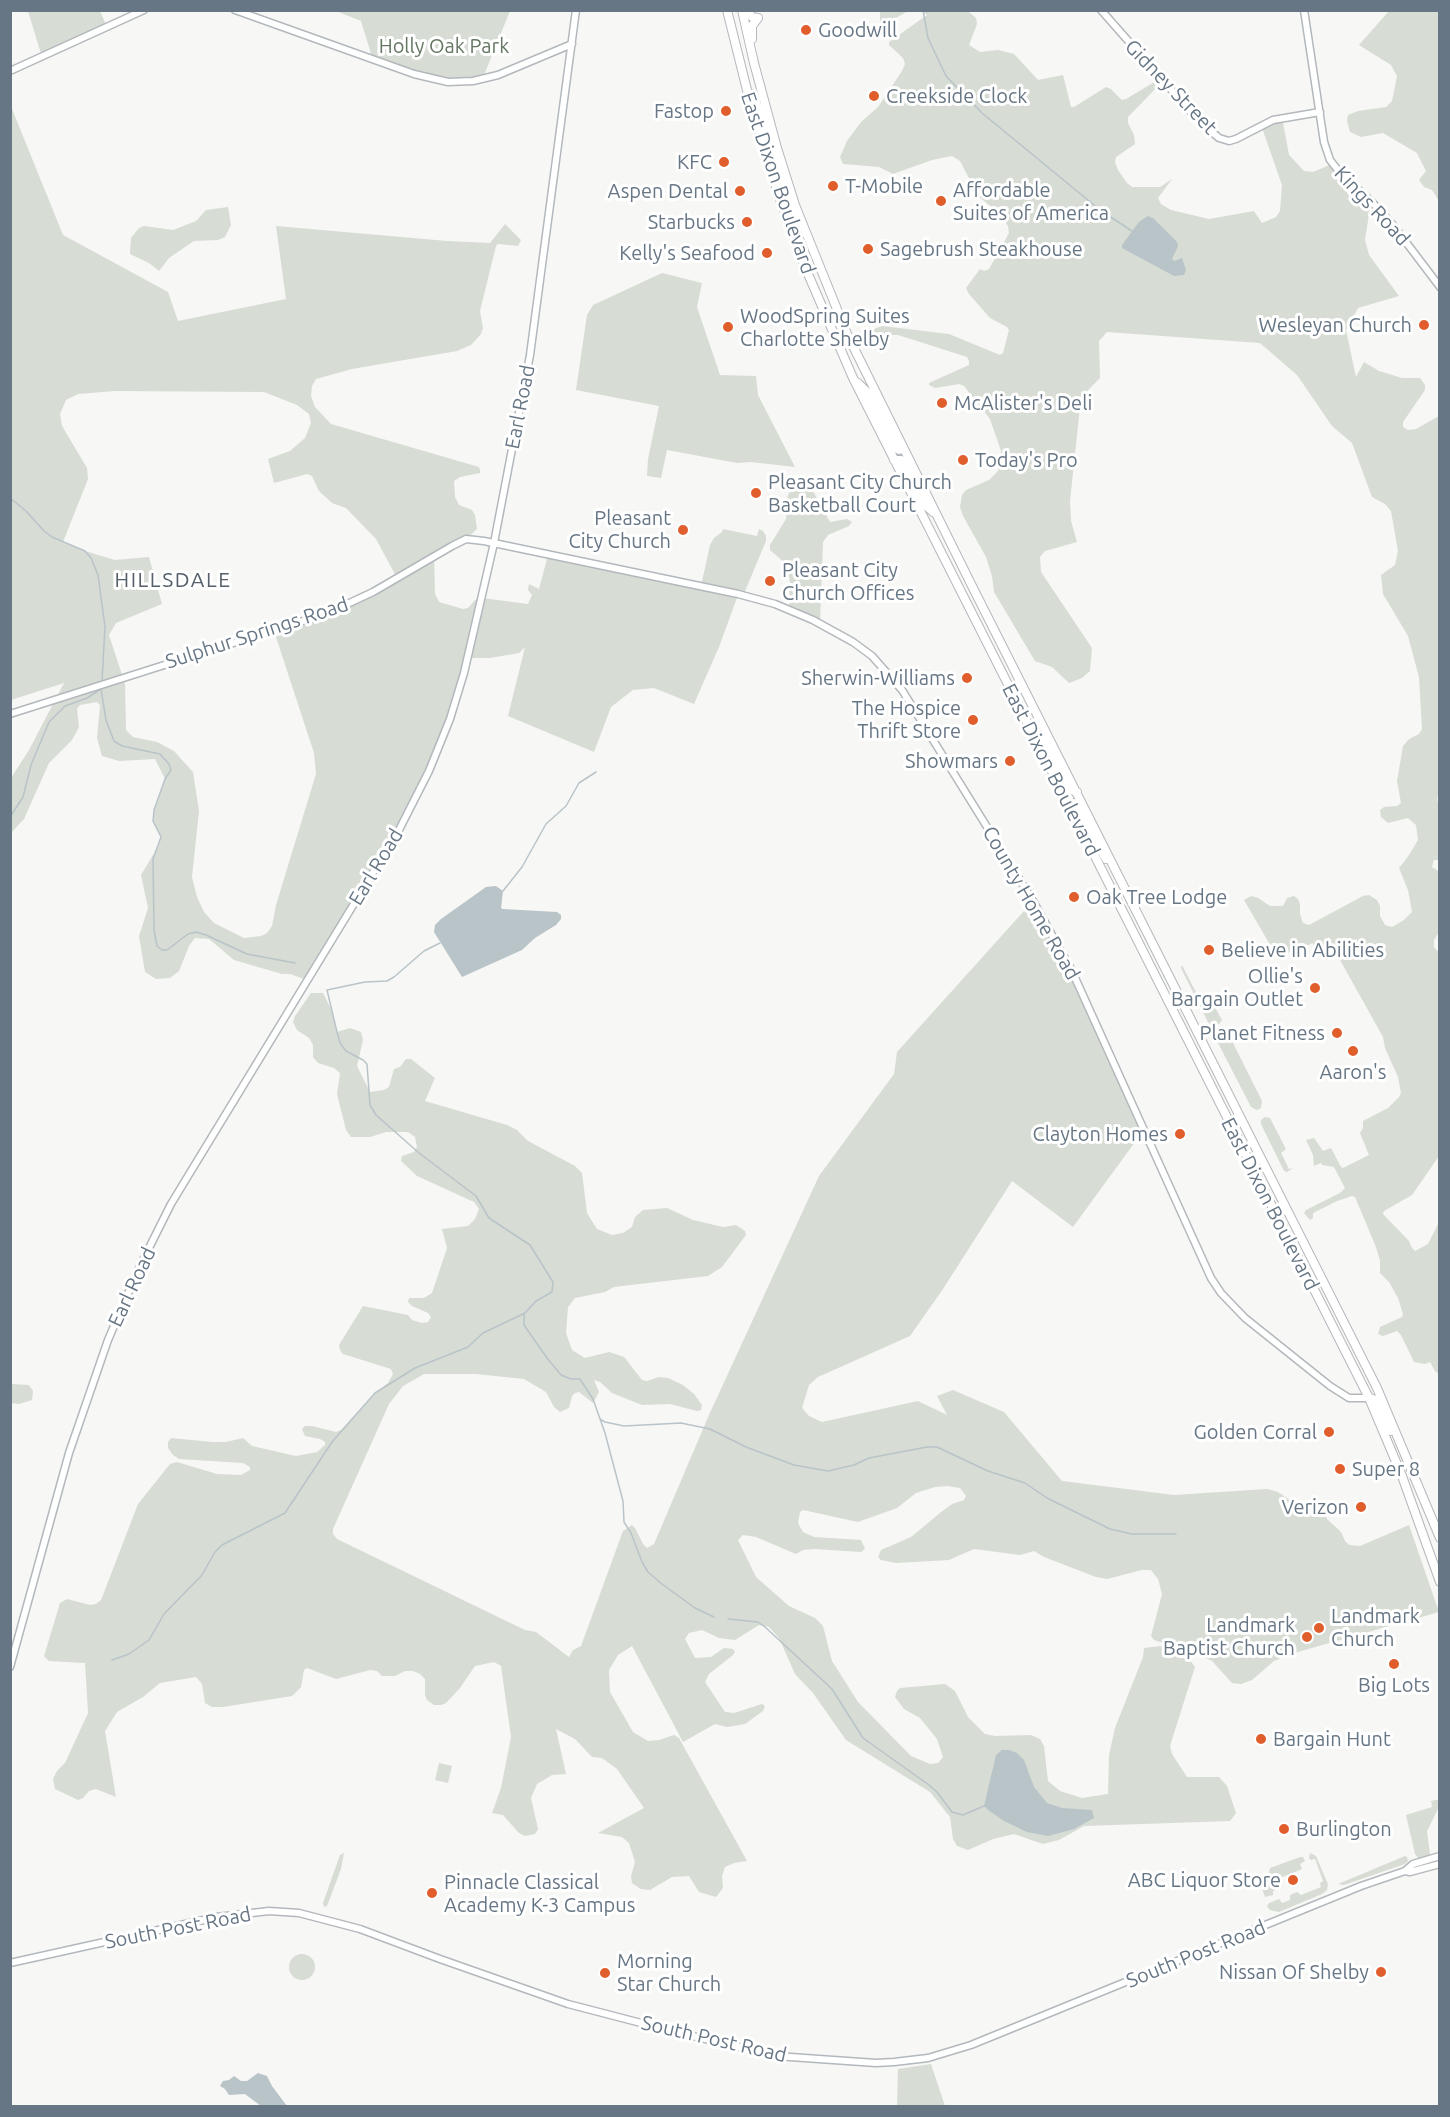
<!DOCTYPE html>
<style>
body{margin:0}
#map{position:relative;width:1450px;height:2117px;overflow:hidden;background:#f7f7f5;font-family:Ubuntu,sans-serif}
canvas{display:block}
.frame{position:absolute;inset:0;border:12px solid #677685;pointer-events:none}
</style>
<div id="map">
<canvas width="1450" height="2117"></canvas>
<div class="frame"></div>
</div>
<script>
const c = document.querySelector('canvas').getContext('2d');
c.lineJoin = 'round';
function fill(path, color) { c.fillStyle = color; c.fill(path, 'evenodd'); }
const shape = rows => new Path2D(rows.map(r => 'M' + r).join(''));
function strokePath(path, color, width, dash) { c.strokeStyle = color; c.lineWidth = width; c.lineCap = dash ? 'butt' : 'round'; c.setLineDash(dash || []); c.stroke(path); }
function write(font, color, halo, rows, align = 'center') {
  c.font = font + ' Ubuntu,sans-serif'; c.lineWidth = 6; c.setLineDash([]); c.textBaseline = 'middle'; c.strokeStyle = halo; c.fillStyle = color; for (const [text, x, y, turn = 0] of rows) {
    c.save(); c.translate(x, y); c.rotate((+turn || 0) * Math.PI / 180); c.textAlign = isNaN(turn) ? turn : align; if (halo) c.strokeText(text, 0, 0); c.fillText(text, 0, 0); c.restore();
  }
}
const green = shape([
 [28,11,100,11,107,27,42,57],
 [336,11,510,11,482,80,448,82,373,60,361,21],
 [880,11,880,10,908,11,882,26,880,25],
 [922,11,968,11,976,18,977,24,969,45,980,52,998,50,1014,54,1038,80,1063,75,1071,107,1074,107,1106,87,1111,89,1122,100,1126,99,1161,78,1163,81,1128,117,1128,123,1134,135,1135,144,1116,157,1115,162,1118,170,1127,183,1132,187,1160,187,1172,179,1158,198,1161,204,1171,210,1209,219,1254,211,1262,223,1276,217,1280,211,1282,185,1261,125,1282,117,1289,155,1304,171,1313,172,1332,164,1371,201,1365,240,1369,255,1399,296,1358,308,1346,330,1356,377,1364,362,1379,371,1402,378,1420,378,1425,385,1425,390,1403,422,1403,427,1408,430,1416,429,1439,416,1440,783,1437,800,1440,805,1440,860,1434,860,1432,867,1440,872,1439,932,1434,940,1434,947,1440,954,1439,1156,1412,1195,1384,1211,1383,1214,1409,1241,1412,1248,1415,1251,1428,1244,1439,1222,1439,1374,1435,1371,1430,1362,1425,1364,1414,1362,1401,1335,1397,1331,1383,1336,1378,1334,1380,1327,1402,1317,1403,1314,1398,1298,1389,1282,1380,1273,1380,1261,1376,1247,1355,1197,1352,1196,1337,1201,1313,1213,1313,1218,1310,1220,1304,1213,1306,1210,1340,1193,1345,1188,1334,1167,1322,1165,1321,1163,1314,1166,1313,1155,1306,1140,1314,1138,1323,1151,1331,1148,1341,1167,1343,1168,1369,1155,1360,1133,1363,1128,1363,1121,1388,1108,1399,1097,1401,1093,1398,1077,1385,1048,1383,1037,1335,951,1330,948,1313,950,1313,943,1280,956,1276,955,1244,900,1251,896,1258,898,1270,906,1283,906,1287,898,1294,896,1298,899,1300,904,1300,914,1303,923,1309,925,1363,896,1369,895,1377,900,1380,906,1380,916,1385,925,1392,927,1404,920,1412,912,1408,890,1399,868,1407,858,1418,840,1416,825,1408,818,1388,823,1381,817,1380,810,1384,807,1397,806,1401,803,1397,781,1403,746,1409,739,1419,734,1422,729,1419,677,1408,636,1383,594,1381,575,1395,565,1398,551,1391,511,1385,504,1372,497,1352,443,1332,426,1297,375,1260,343,1107,332,1099,341,1100,378,1088,390,1080,407,1070,501,1071,521,1077,542,1045,551,1040,557,1041,572,1092,648,1090,671,1082,678,1069,683,1052,667,1035,661,994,592,992,576,986,557,963,516,960,507,962,495,966,490,989,480,998,471,1001,451,990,419,964,386,959,384,935,388,929,385,929,383,969,365,969,361,967,357,898,335,881,335,874,338,871,334,872,330,882,326,949,334,1000,355,1003,353,1009,330,1007,327,990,318,969,294,966,288,980,269,984,271,989,269,1009,233,1008,226,999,213,978,196,960,161,952,156,932,160,893,174,879,167,843,164,840,157,847,141,861,122,878,107,902,71,905,64,903,58,889,45,889,42,927,15],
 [1389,11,1439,11,1439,201,1432,190,1424,187,1419,180,1426,171,1417,153,1383,133,1361,137,1350,132,1347,121,1348,115,1358,111,1386,107,1392,101,1397,76,1391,65,1359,45],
 [10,104,63,235,168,292,178,321,286,299,276,226,447,241,490,243,505,224,521,240,518,246,498,244,496,246,480,311,483,328,481,334,471,345,457,351,352,369,316,379,312,386,311,396,315,407,331,424,479,467,480,470,480,473,460,477,454,481,455,497,459,505,472,510,475,515,477,529,466,539,434,556,435,594,439,602,463,609,468,608,475,600,482,598,528,604,532,595,528,590,529,584,539,589,548,555,701,586,710,545,714,538,722,532,723,529,757,536,759,529,763,531,766,536,766,541,743,596,738,595,719,647,694,704,654,688,633,690,611,707,594,752,508,716,525,647,519,653,490,658,468,658,460,687,414,802,307,980,290,974,282,974,234,960,209,939,195,938,189,946,179,971,170,978,156,979,145,972,139,936,148,908,141,875,159,845,161,837,153,821,154,810,165,779,155,759,119,761,102,756,97,738,100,705,97,702,80,705,77,709,79,727,72,740,49,763,24,819,11,833,11,778,29,750,64,683,11,700],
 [115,391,264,392,297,405,309,414,311,423,305,438,290,451,268,459,274,483,307,474,312,476,319,491,332,503,346,508,376,539,397,578,309,620,274,631,314,753,316,774,276,905,272,926,267,933,261,936,244,938,214,923,204,912,197,897,192,877,199,811,193,772,174,751,157,742,133,737,126,730,125,684,109,635,116,623,162,604,149,557,115,560,85,551,63,542,88,479,87,468,62,426,60,414,66,400,78,394],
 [228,207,231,225,225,237,218,240,194,241,169,258,159,271,149,263,130,254,131,238,139,228,144,226,173,230,196,221,206,210],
 [662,273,702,283,697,307,720,375,756,376,758,395,795,467,751,462,737,463,667,450,661,478,647,476,648,459,659,406,576,390,587,315,593,305],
 [793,489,813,491,830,522,847,519,852,522,849,526,828,535,823,542,820,623,789,610,790,581,787,565,770,550,770,545,786,519,787,498,789,493],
 [1033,901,1049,927,1143,1131,1073,1227,1012,1181,943,1289,910,1336,818,1377,809,1385,802,1408,809,1416,822,1422,918,1401,947,1415,937,1396,953,1390,1004,1412,1062,1481,1174,1495,1267,1489,1278,1492,1297,1505,1312,1504,1320,1506,1325,1510,1327,1519,1341,1532,1345,1541,1349,1545,1360,1546,1409,1525,1439,1612,1294,1653,1274,1661,1252,1680,1241,1684,1232,1683,1212,1661,1187,1649,1189,1659,1195,1667,1170,1746,1172,1754,1187,1777,1219,1777,1227,1786,1236,1813,1230,1821,1084,1826,1059,1840,1043,1844,1014,1834,993,1839,968,1850,957,1846,953,1839,950,1817,930,1792,846,1740,813,1693,795,1674,779,1638,769,1627,759,1625,735,1640,719,1638,702,1630,689,1633,685,1639,695,1658,711,1657,724,1648,733,1649,735,1652,733,1655,709,1674,705,1682,725,1712,734,1713,762,1704,765,1706,763,1711,745,1724,727,1727,715,1724,683,1742,632,1646,618,1655,609,1670,610,1692,633,1732,648,1741,659,1740,674,1735,679,1738,747,1861,734,1863,725,1867,722,1876,723,1888,716,1897,699,1892,689,1876,672,1877,650,1890,641,1889,632,1883,631,1876,635,1862,629,1843,622,1837,598,1833,644,1808,617,1769,602,1758,592,1757,575,1739,556,1729,566,1774,552,1775,537,1784,531,1798,538,1829,535,1834,525,1836,519,1833,503,1815,492,1813,501,1788,511,1737,501,1666,494,1662,475,1666,460,1688,446,1703,441,1705,434,1705,427,1700,425,1695,425,1679,420,1674,413,1671,405,1671,395,1676,382,1676,377,1671,370,1670,336,1679,307,1668,304,1670,301,1687,292,1696,223,1707,212,1707,205,1703,202,1684,196,1677,160,1683,143,1697,117,1712,105,1731,116,1797,96,1789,89,1791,83,1798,78,1800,55,1789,53,1779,57,1771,65,1763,88,1713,85,1663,49,1661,44,1656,60,1603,67,1599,90,1605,96,1604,101,1600,138,1504,170,1464,177,1462,217,1474,241,1475,250,1470,250,1467,243,1463,179,1459,173,1455,168,1448,168,1442,171,1438,212,1442,226,1442,243,1438,252,1446,296,1456,317,1452,325,1445,325,1442,320,1439,305,1436,302,1429,305,1426,312,1426,336,1432,341,1430,375,1393,388,1383,393,1374,391,1369,343,1354,340,1350,339,1345,363,1306,408,1315,412,1320,422,1323,428,1322,431,1317,428,1313,412,1306,408,1302,409,1298,424,1298,432,1293,447,1248,442,1229,468,1226,475,1219,479,1209,474,1202,417,1176,401,1161,402,1156,414,1152,417,1147,415,1137,408,1132,386,1132,370,1137,351,1137,346,1130,337,1094,340,1073,334,1068,318,1063,313,1057,313,1045,309,1038,297,1030,293,1022,295,1016,311,993,323,993,332,1011,337,1032,350,1028,361,1032,363,1040,357,1066,370,1092,384,1090,389,1087,394,1069,400,1067,406,1059,411,1059,435,1078,425,1101,507,1125,517,1130,528,1141,575,1166,582,1173,587,1213,597,1229,612,1235,623,1233,632,1227,635,1217,643,1210,667,1208,693,1220,723,1227,736,1225,745,1231,746,1235,722,1267,708,1276,614,1287,605,1292,575,1298,568,1307,566,1333,572,1350,585,1358,609,1352,624,1357,642,1380,647,1381,659,1377,668,1378,683,1385,694,1394,702,1405,701,1410,697,1411,670,1404,642,1405,612,1393,600,1382,594,1380,599,1392,593,1403,579,1392,575,1393,572,1396,569,1408,560,1412,554,1407,546,1392,524,1379,476,1374,424,1374,403,1386,389,1404,333,1529,333,1534,337,1539,525,1630,536,1632,569,1657,573,1650,581,1646,623,1531,632,1525,635,1528,643,1544,647,1548,654,1544,709,1415,819,1176,894,1074,897,1052],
 [947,1486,960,1488,966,1496,964,1500,952,1504,940,1513,911,1537,881,1550,878,1557,881,1560,896,1563,949,1560,974,1549,1020,1555,1034,1551,1044,1557,1096,1577,1107,1579,1142,1570,1151,1570,1158,1579,1162,1594,1151,1636,1154,1640,1169,1645,1144,1648,1143,1657,1115,1728,1109,1755,1108,1794,1082,1798,1060,1791,1048,1781,1044,1746,1040,1739,1031,1735,995,1736,985,1734,968,1717,955,1691,945,1684,900,1688,897,1691,895,1697,904,1709,920,1718,937,1739,943,1757,938,1763,930,1764,911,1756,858,1702,832,1661,823,1626,815,1618,789,1606,756,1577,738,1540,743,1535,756,1537,796,1554,803,1550,814,1549,861,1552,865,1549,861,1540,814,1537,803,1532,798,1523,800,1512,803,1510,858,1522,897,1508,916,1493,935,1487],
 [1182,965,1203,1006,1213,1004,1222,1020,1219,1024,1212,1026,1208,1022,1181,968],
 [1223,1034,1230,1037,1262,1101,1261,1108,1257,1110,1251,1107,1218,1043,1219,1037],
 [1265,1117,1270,1118,1286,1149,1281,1153,1289,1169,1293,1168,1287,1172,1284,1171,1261,1124,1261,1120],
 [11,1384,29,1385,33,1391,32,1400,19,1404,11,1403],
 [439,1763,452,1766,448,1783,435,1780],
 [1435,1800,1439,1800,1439,1807,1427,1831,1430,1854,1428,1856,1419,1859,1415,1854,1406,1815,1432,1807,1431,1801],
 [344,1853,341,1869,327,1906,324,1907,323,1903,340,1855],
 [1310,1853,1316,1856,1328,1884,1327,1890,1322,1894,1279,1912,1270,1910,1267,1906,1269,1903,1279,1899,1282,1903,1290,1900,1290,1895,1297,1892,1301,1895,1321,1887,1320,1883,1323,1881,1315,1859,1311,1860,1309,1858],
 [1405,1856,1407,1857,1408,1861,1405,1864,1344,1885,1338,1884],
 [1300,1857,1303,1857,1305,1861,1300,1864,1302,1869,1280,1878,1269,1873,1270,1868],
 [1261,1876,1265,1876,1281,1883,1283,1887,1273,1891,1273,1895,1265,1897,1260,1883],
 '289 1967a13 13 0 1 1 26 0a13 13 0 1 1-26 0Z',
 [931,2064,945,2106,897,2106,898,2069]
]);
const water = shape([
 [1148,216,1153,218,1177,242,1178,246,1172,259,1174,261,1182,258,1186,270,1184,275,1174,276,1122,248,1122,245,1139,222],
 [496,886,503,891,501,908,503,909,557,912,561,915,561,919,556,925,535,938,522,950,462,977,434,932,435,925,441,919,486,887],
 [1002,1750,1009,1750,1017,1753,1024,1760,1034,1787,1047,1803,1062,1808,1092,1810,1094,1818,1074,1829,1048,1836,1027,1832,1004,1821,988,1810,984,1806,996,1755],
 [258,2073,267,2076,272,2086,287,2106,261,2106,245,2094,229,2095,225,2089,220,2086,223,2081,229,2080,234,2076,241,2081,247,2081]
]);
const stream = shape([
 [923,10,928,38,946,76,982,113,1100,210,1132,231],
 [10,498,26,511,44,531,52,537,85,551,91,558,98,575,105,627,102,681],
 [101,689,106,720,114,741,122,746,160,754,169,764,171,770,165,779,154,810,153,821,161,837,153,859,154,930,157,946,162,950,167,950,188,934,196,932,206,935,247,954,295,963],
 [10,817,23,797,31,765,49,722,65,706,87,698,101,689],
 [503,891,522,867,546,824,566,806,579,783,596,772],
 [524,1313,524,1325,547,1358,561,1375,571,1379,580,1379,593,1399,605,1433,623,1501,624,1522,631,1533,642,1562,648,1572,662,1584,695,1608,714,1617],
 [600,1419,605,1422,624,1426,681,1423,710,1429,746,1447,794,1465,828,1471,854,1465,869,1458,927,1447,937,1447,988,1471,1025,1483,1047,1498,1110,1529,1132,1534,1176,1534],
 [728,1619,758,1622,765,1627,832,1689,863,1738,929,1785,937,1792,952,1812,963,1815,984,1806],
 [112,1660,129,1654,149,1640,164,1614,202,1575,215,1552,222,1545,285,1513,332,1442,375,1393,415,1368,468,1347,483,1333,525,1313,536,1301,552,1292,553,1282,530,1245,489,1218,476,1196,419,1153,376,1115,370,1105,367,1064,363,1060,346,1051,340,1043,337,1032,327,990,365,982,387,981,394,977,424,951,440,943]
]);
const secondary = shape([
 [235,10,414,74,448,82,473,81,498,75,572,44],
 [1101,10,1197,119,1219,138,1229,141,1236,139,1273,120,1320,112],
 [1304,10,1324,142,1330,160,1341,174,1371,201,1393,225,1440,287],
 [10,71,144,10],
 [10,714,328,613,373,592,452,546,466,539,484,541,738,594,775,604,813,620,853,642,872,656,902,690,1033,901,1072,971,1191,1234,1211,1278,1221,1293,1245,1318,1330,1386,1349,1398,1369,1398],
 [10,1667,69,1453,108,1340,139,1268,171,1204,188,1176,399,830,429,771,450,719,464,673,494,543,530,355,576,10],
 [1405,1871,1413,1864,1440,1856],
 [10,1963,217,1917,269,1911,299,1913,360,1929,440,1959,568,2004,668,2030,776,2056,876,2063,894,2062,928,2058,971,2045,1361,1886,1405,1871,1410,1872,1440,1864]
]);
const highway = shape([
 [727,10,750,102,780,199,805,267,853,378,1369,1398,1402,1476,1440,1582],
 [742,10,754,63,777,148,795,205,847,334,973,588,1377,1388,1440,1538],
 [747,10,752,17,758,18,752,26,752,39],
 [753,94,769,139,774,146],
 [763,147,771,153,788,197],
 [858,383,867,392,896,448,899,450,903,448],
 [894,460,901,460,924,504,933,512],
 [1042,740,1068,789,1077,792],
 [1068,804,1073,803,1076,806,1106,859],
 [1369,1398,1373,1399,1377,1402,1391,1431]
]);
const markers = [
 [806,30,6,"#e05e2c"],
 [874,96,6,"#e05e2c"],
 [726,111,6,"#e05e2c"],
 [724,162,6,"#e05e2c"],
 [833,186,6,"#e05e2c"],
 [740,191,6,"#e05e2c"],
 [941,201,6,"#e05e2c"],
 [747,222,6,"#e05e2c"],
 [868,249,6,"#e05e2c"],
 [767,253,6,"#e05e2c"],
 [1424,325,6,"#e05e2c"],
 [728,327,6,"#e05e2c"],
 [942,403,6,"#e05e2c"],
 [963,460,6,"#e05e2c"],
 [756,493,6,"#e05e2c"],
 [683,530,6,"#e05e2c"],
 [770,581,6,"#e05e2c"],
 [967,678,6,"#e05e2c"],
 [973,720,6,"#e05e2c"],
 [1010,761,6,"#e05e2c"],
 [1074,897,6,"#e05e2c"],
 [1209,950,6,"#e05e2c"],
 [1315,988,6,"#e05e2c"],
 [1337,1033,6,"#e05e2c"],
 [1353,1051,6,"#e05e2c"],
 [1180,1134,6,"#e05e2c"],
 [1329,1432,6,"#e05e2c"],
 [1340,1469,6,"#e05e2c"],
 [1361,1507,6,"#e05e2c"],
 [1319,1628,6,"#e05e2c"],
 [1307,1637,6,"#e05e2c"],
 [1394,1664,6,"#e05e2c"],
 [1261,1739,6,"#e05e2c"],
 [1284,1829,6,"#e05e2c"],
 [1293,1880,6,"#e05e2c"],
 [432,1893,6,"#e05e2c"],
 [1381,1972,6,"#e05e2c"],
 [605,1973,6,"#e05e2c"]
];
const poiNames = [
 ["Goodwill",818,30],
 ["Creekside Clock",886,96],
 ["Fastop",714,111,"right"],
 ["KFC",712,162,"right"],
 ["T-Mobile",845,186],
 ["Affordable",953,190],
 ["Suites of America",953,213],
 ["Aspen Dental",728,191,"right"],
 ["Starbucks",735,222,"right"],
 ["Sagebrush Steakhouse",880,249],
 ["Kelly's Seafood",755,253,"right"],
 ["WoodSpring Suites",740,316],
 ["Charlotte Shelby",740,339],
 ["Wesleyan Church",1412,325,"right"],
 ["McAlister's Deli",954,403],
 ["Today's Pro",975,460],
 ["Pleasant City Church",768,482],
 ["Basketball Court",768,505],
 ["Pleasant",671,518,"right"],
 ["City Church",671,541,"right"],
 ["Pleasant City",782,570],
 ["Church Offices",782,593],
 ["Sherwin-Williams",955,678,"right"],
 ["The Hospice",961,708,"right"],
 ["Thrift Store",961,731,"right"],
 ["Showmars",998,761,"right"],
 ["Oak Tree Lodge",1086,897],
 ["Believe in Abilities",1221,950],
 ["Ollie's",1303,976,"right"],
 ["Bargain Outlet",1303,999,"right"],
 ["Planet Fitness",1325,1033,"right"],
 ["Aaron's",1353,1072,"center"],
 ["Clayton Homes",1168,1134,"right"],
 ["Golden Corral",1317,1432,"right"],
 ["Super 8",1352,1469],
 ["Verizon",1349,1507,"right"],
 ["Landmark",1331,1616],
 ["Church",1331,1639],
 ["Landmark",1295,1625,"right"],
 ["Baptist Church",1295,1648,"right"],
 ["Big Lots",1394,1685,"center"],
 ["Bargain Hunt",1273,1739],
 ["Burlington",1296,1829],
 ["ABC Liquor Store",1281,1880,"right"],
 ["Pinnacle Classical",444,1882],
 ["Academy K-3 Campus",444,1905],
 ["Morning",617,1961],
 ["Star Church",617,1984],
 ["Nissan Of Shelby",1369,1972,"right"]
];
const parkNames = [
 ["Holly Oak Park",444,46]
];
const streetNames = [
 ["Gidney Street",1171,87,46],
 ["East Dixon Boulevard",778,183,71],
 ["Kings Road",1372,206,47],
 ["Earl Road",520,407,-79],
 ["Sulphur Springs Road",257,633,-18],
 ["East Dixon Boulevard",1051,770,63],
 ["Earl Road",376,867,-59],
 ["County Home Road",1031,903,60],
 ["East Dixon Boulevard",1270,1204,63],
 ["Earl Road",132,1287,-65],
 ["South Post Road",178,1928,-11],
 ["South Post Road",1196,1954,-22],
 ["South Post Road",714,2039,13]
];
const neighbourhoodNames = [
 ["HILLSDALE",173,580]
];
fill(green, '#d7dcd4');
fill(water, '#b9c4c9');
strokePath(stream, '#b9c4c9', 1.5);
strokePath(secondary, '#b3b8bd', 9);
strokePath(highway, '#b4b7bb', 10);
strokePath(secondary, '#fff', 6);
strokePath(highway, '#fff', 8);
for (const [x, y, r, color] of markers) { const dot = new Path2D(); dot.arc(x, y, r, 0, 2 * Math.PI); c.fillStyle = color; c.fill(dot); strokePath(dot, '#fff', 2); }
write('20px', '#677685', '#fff', poiNames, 'left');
write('20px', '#657762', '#fff', parkNames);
write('20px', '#677685', '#fff', streetNames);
c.letterSpacing = '1.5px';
write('21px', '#55606a', '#fff', neighbourhoodNames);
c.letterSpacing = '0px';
</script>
